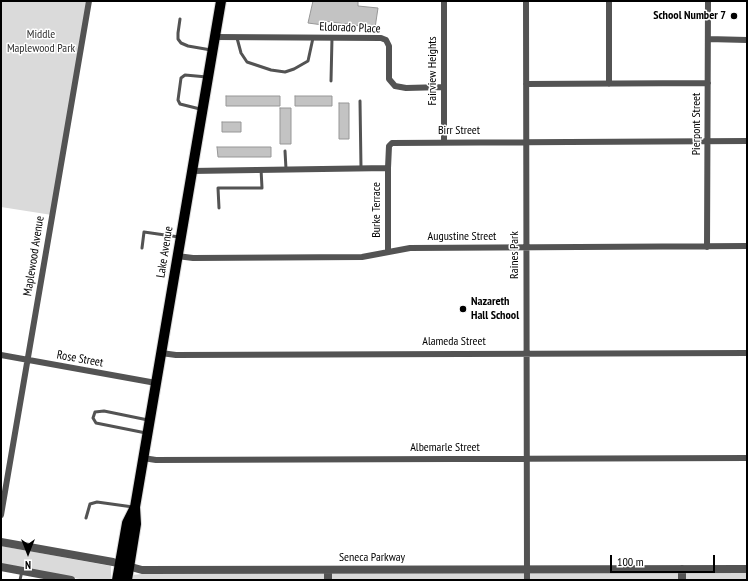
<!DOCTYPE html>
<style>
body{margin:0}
#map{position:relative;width:748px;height:581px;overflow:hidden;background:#fff;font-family:"PT Sans Narrow",sans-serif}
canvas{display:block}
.frame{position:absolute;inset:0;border:2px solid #000;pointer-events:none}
.north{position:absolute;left:8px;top:533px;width:40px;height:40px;-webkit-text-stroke:3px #fff;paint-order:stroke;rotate:180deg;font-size:11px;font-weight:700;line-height:16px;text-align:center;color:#000}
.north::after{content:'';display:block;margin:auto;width:14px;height:18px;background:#000;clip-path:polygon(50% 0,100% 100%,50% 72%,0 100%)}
.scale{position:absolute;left:610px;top:555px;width:105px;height:18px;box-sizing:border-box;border:2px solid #000;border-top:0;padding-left:5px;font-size:12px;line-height:14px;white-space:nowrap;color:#000;-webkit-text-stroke:3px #fff;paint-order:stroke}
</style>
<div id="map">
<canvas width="748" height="581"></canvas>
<div class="frame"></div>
<div class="north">N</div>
<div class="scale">100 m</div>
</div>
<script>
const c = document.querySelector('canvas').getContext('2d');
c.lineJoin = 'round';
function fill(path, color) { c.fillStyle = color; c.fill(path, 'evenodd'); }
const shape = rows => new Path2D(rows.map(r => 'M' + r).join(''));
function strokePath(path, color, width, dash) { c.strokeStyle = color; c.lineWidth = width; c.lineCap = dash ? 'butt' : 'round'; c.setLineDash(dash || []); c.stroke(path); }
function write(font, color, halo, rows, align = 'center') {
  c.font = font + ' "PT Sans Narrow",sans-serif'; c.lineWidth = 3; c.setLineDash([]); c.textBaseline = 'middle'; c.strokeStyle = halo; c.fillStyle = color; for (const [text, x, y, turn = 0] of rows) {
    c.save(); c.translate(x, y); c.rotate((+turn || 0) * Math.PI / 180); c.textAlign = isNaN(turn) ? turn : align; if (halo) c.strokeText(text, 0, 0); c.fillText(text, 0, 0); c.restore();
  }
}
const green = shape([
 [1,1,89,1,52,215,1,207],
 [1,546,111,566,111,580,85,580,1,565],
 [747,572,747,580,131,580,132,575,142,574]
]);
const building = shape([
 [313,1,358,1,358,6,378,8,375,28,324,21,323,25,308,23,313,1],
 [226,96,280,96,280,106,226,106,226,96],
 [295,96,332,96,332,106,295,106,295,96],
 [339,103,349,103,349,139,339,139,339,103],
 [280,108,291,108,291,144,280,144,280,108],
 [222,122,241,122,241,132,222,132,222,122],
 [217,147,271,147,271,157,218,157,217,147]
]);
const service = shape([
 [180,19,178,33,178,39,181,43,188,46,211,50],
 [237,38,241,53,247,62,271,70,285,72,294,69,308,61,313,38],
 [331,81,332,38],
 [360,101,361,168],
 [200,109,180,104,178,100,181,78,185,75,207,77],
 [285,151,286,169],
 [219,208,218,188,262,188,261,169],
 [142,248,144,232,179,237],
 [146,433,96,423,93,418,95,412,104,411,148,420],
 [86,518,90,504,97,502,133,507],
 [20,580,22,571]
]);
const minor = shape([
 [526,1,527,580],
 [609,1,609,84],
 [215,37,381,38,386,40,389,46,389,79,395,86,406,88,444,87],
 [708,39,747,40],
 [526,84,708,83],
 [444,142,444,1],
 [191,171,388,168],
 [707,247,708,1],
 [388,251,388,168,389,146,392,143,747,141],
 [177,256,193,258,362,257,410,248,747,246],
 [161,353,176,355,747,353],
 [1,355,156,383],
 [143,458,156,460,747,458],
 [1,515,89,1]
]);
const tertiary = shape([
 [1,542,113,562,142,570,747,569],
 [1,567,71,580],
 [328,580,328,570],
 [682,580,682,569]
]);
const primary = shape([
 [117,580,127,523,135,507],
 [127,580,136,524,135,507,221,1]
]);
const markers = [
 [734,16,4,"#000"],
 [463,309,4,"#000"]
];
const poiNames = [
 ["School Number 7",726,16],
 ["Nazareth",471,302,"left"],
 ["Hall School",471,316,"left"]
];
const streetNames = [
 ["Eldorado Place",350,28,2],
 ["Fairview Heights",433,71,-90],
 ["Pierpont Street",697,124,-90],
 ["Birr Street",459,131],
 ["Burke Terrace",377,210,-90],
 ["Augustine Street",462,237],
 ["Lake Avenue",165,252,-81],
 ["Raines Park",515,255,-90],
 ["Maplewood Avenue",34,256,-81],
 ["Alameda Street",454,342],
 ["Rose Street",80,359,10],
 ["Albemarle Street",445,448],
 ["Seneca Parkway",372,558]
];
const parkNames = [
 ["Middle",41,35],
 ["Maplewood Park",41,49]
];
fill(green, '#dadada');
fill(building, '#c3c3c3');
strokePath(building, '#979797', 1);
strokePath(primary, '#dbdbdb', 12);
strokePath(service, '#535353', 3);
strokePath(minor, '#535353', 6);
strokePath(tertiary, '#535353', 8);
strokePath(primary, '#000', 10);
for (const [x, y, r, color] of markers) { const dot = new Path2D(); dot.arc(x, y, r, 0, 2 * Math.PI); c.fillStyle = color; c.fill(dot); strokePath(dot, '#fff', 1.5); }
write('bold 12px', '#000', '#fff', poiNames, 'right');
write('12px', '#000', '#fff', streetNames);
write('12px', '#313131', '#fff', parkNames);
</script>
